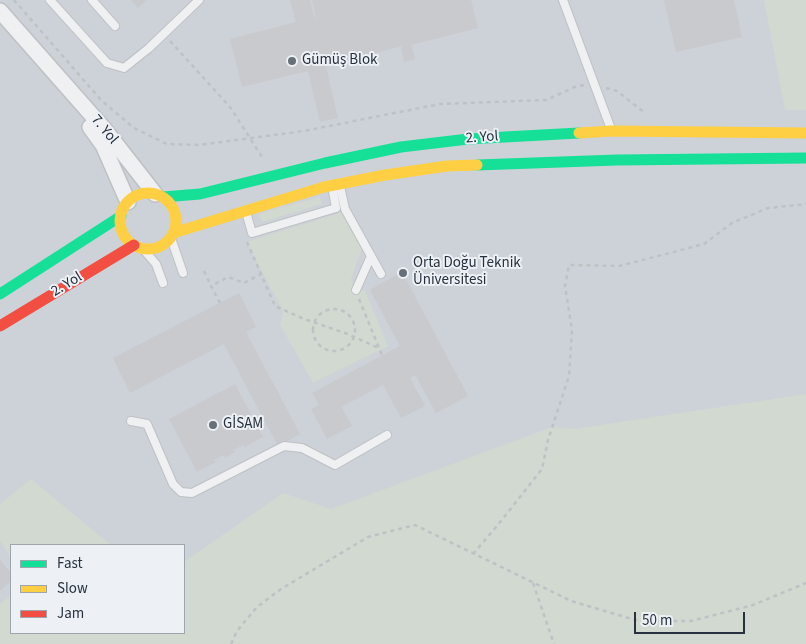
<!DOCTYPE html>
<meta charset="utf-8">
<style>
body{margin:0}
#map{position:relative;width:806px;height:644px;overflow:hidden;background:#dfe2e5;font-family:"Source Sans 3",sans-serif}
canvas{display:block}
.legend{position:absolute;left:10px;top:544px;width:175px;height:90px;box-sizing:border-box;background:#edf1f5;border:1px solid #9ea5ac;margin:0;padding:6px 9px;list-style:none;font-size:15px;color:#27323e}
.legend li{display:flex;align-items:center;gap:10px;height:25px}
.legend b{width:25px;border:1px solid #9ea5ac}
.scale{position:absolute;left:634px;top:612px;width:111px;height:22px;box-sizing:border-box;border:2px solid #27323e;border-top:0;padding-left:6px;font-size:15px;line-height:18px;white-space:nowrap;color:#27323e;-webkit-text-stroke:4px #edf1f5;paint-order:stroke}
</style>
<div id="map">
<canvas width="806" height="644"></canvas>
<ul class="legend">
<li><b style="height:6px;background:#16e098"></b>Fast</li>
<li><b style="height:6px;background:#ffcf43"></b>Slow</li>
<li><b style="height:6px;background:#f24e42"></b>Jam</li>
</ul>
<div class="scale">50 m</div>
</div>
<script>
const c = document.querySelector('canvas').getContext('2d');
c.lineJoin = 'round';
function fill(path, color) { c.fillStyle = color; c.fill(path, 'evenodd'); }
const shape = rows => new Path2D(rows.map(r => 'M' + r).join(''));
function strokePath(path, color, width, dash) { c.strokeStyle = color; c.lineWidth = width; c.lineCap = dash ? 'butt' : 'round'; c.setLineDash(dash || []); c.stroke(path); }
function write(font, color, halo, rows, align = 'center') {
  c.font = font + ' "Source Sans 3",sans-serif'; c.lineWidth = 4; c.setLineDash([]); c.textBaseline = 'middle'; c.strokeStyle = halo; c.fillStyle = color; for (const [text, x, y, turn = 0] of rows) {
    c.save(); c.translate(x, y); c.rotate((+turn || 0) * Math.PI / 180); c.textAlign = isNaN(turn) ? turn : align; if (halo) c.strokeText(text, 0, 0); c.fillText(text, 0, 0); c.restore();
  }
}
const built = shape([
 [0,0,806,0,806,644,0,644],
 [11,545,184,545,184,633,11,633]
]);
const green = shape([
 [764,0,806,0,806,110,785,110],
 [320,197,322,204,262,222,259,214],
 [343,212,362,249,351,279,356,290,365,291,388,346,313,383,280,325,283,311,246,242],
 [806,394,806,644,0,644,0,604,11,595,11,633,184,633,184,562,283,493,331,509,552,427,574,429],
 [31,479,111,545,11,545,11,558,0,541,0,504]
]);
const building = shape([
 [131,0,147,0,138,8],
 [290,0,310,0,314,17,316,17,312,0,471,0,478,28,411,45,415,59,404,62,401,46,326,67,338,118,320,122,308,71,242,87,230,39,296,22],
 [664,0,734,0,742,37,676,52],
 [402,272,468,396,436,413,415,375,410,378,425,406,401,418,383,385,341,407,352,426,327,439,311,409,319,405,312,393,400,346,370,290],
 [239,293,256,327,246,332,300,434,278,446,224,344,130,393,113,358],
 [235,384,263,437,245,447,243,445,233,450,235,452,225,458,224,455,214,460,216,462,197,472,169,419],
 [0,560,11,573,11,581,0,591]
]);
const path = shape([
 [14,0,101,100,134,128,167,144,199,145,304,131,440,104,546,100,575,87,584,85],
 [170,41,230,107,264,160],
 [606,88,617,91,645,113],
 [247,242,275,306,304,319,345,333,379,348],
 [204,271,211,286],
 [359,299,382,355],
 [220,303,211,286,228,277,244,283,261,274],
 '313 330a21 21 0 1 1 42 0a21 21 0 1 1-42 0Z',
 [473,554,497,526,542,469,548,440,569,376,572,330,565,286,569,265,619,266,704,244,732,223,768,208,806,204],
 [533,583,554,644],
 [231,644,237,631,257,607,281,589,368,537,415,525,571,601,639,621,691,621,753,605,806,583]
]);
const lane = shape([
 [50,0,107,63,124,68,149,48,199,0],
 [92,0,115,26],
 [563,0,611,129],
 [340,186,345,209,381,274],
 [246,212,252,233,336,208,332,186],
 [171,238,183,273],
 [143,249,156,264,163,283],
 [356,290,371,256],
 [131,421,147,424,173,484,181,492,192,493,284,446,302,448,335,465,387,435]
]);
const street = shape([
 [0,11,105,130,155,194],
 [90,127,103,145,128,202]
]);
const fast = shape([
 [477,165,617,160,806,158],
 [163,197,200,194,325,163,401,147,468,139,579,133],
 [0,294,121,216]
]);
const slow = shape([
 [579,133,611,131,806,133],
 '120 221a28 28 0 1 1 56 0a28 28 0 1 1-56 0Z',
 [173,233,324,187,385,175,447,166,477,165]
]);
const jam = shape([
 [0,326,134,245]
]);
const markers = [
 [292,61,5,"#677078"],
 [403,273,5,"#677078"],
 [213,425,5,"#677078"]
];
const poiNames = [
 ["Gümüş Blok",302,61],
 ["Orta Doğu Teknik",413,264],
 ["Üniversitesi",413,281],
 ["GİSAM",223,425]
];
const streetNames = [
 ["7. Yol",104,130,50],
 ["2. Yol",482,138,-4],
 ["2. Yol",67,285,-31]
];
fill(built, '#cdd2d8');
fill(green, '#d1d9d0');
fill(building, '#c8cacd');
strokePath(lane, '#bec0c3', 10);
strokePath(street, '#bec0c3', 18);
strokePath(path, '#bfc2c5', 2.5, [4, 4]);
strokePath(lane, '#eff0f2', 8);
strokePath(street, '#eff0f2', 15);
strokePath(fast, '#16e098', 11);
strokePath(slow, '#ffcf43', 11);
strokePath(jam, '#f24e42', 11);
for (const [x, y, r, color] of markers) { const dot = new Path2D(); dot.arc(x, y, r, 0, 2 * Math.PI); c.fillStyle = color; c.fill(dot); strokePath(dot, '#edf1f5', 2); }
write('15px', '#27323e', '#edf1f5', poiNames, 'left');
write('15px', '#27323e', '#edf1f5', streetNames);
</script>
